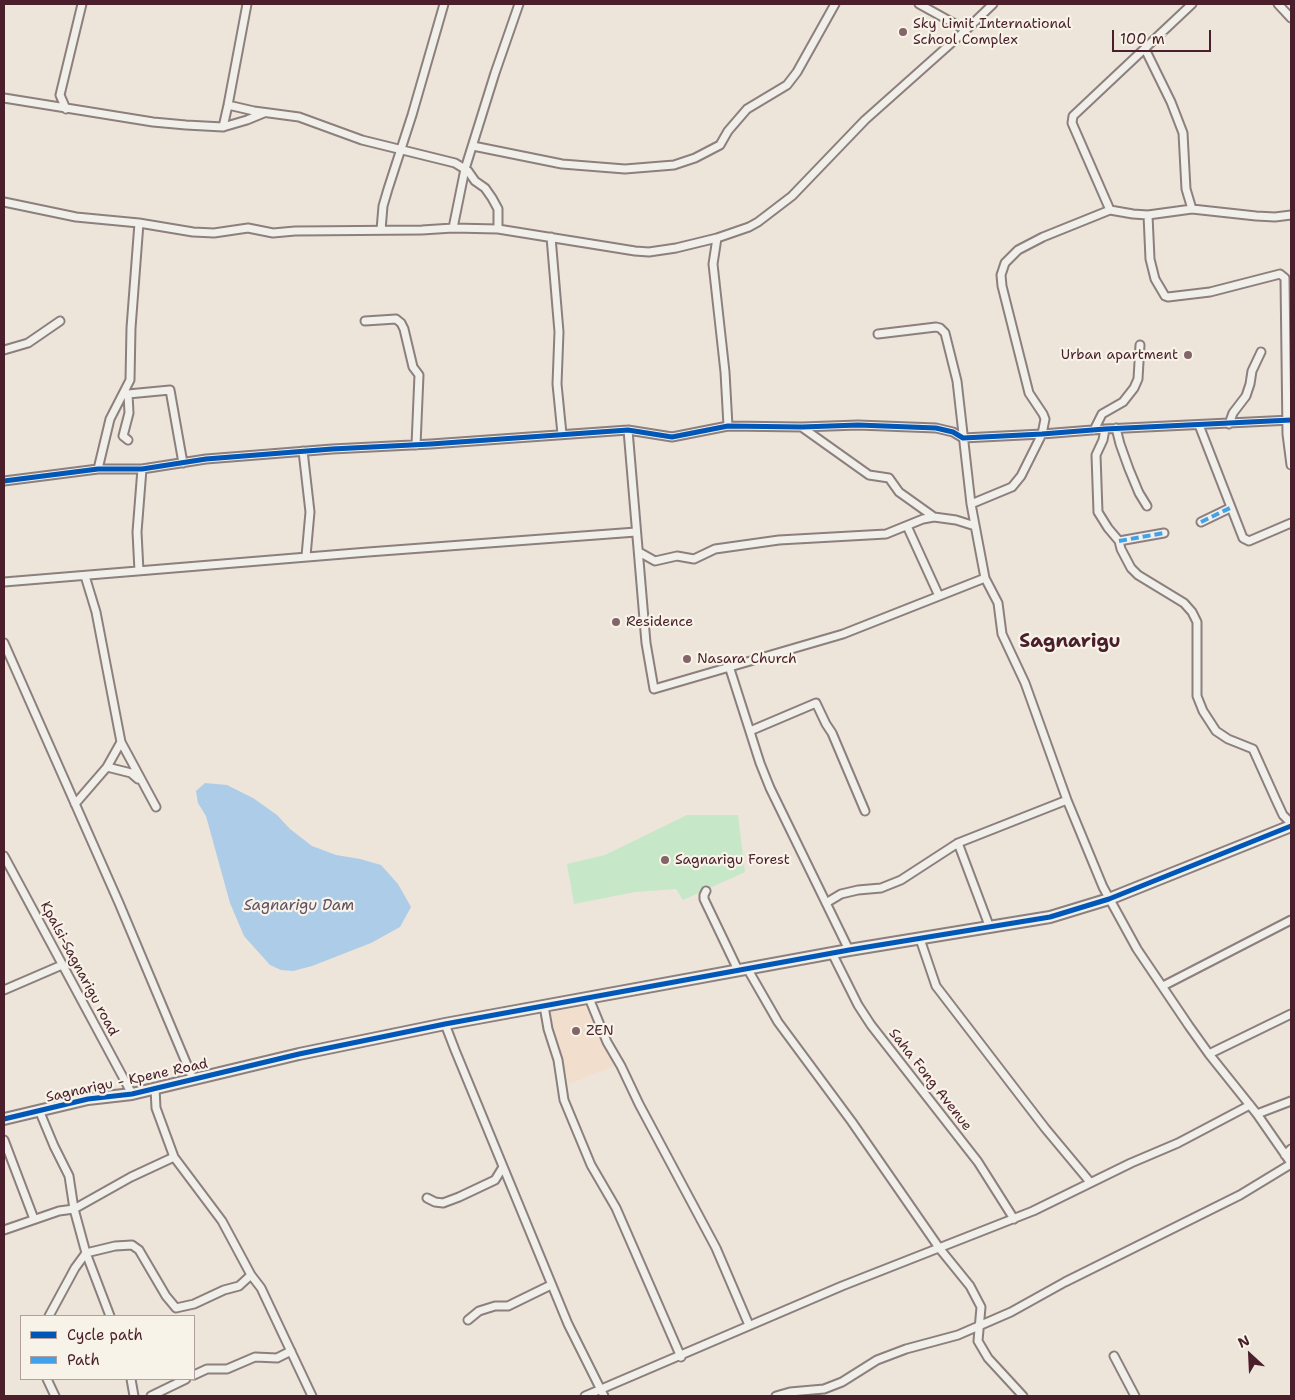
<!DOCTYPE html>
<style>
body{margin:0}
#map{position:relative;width:1295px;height:1400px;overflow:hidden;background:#ede4da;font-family:"Shantell Sans",sans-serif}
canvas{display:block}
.frame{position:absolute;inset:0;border:5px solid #4a1f2b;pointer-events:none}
.legend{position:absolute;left:20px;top:1315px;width:175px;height:65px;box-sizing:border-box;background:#f7f3e8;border:1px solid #b29e9c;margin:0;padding:6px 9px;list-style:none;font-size:15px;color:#4a1f2b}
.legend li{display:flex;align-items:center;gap:10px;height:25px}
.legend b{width:25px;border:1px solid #b29e9c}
.north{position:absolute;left:1225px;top:1330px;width:50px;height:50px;-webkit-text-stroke:4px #f7f3e8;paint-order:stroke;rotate:335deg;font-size:14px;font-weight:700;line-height:20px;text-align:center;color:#4a1f2b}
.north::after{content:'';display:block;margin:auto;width:18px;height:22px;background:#4a1f2b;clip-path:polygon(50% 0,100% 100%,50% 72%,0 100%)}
.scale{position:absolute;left:1112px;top:30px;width:99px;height:22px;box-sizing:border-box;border:2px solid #4a1f2b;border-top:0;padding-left:6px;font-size:15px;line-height:18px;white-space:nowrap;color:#4a1f2b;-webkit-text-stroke:4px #f7f3e8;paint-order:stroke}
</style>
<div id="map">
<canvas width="1295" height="1400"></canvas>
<div class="frame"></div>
<ul class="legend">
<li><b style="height:6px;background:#0057b8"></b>Cycle path</li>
<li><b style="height:6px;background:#40a2eb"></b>Path</li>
</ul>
<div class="north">N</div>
<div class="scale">100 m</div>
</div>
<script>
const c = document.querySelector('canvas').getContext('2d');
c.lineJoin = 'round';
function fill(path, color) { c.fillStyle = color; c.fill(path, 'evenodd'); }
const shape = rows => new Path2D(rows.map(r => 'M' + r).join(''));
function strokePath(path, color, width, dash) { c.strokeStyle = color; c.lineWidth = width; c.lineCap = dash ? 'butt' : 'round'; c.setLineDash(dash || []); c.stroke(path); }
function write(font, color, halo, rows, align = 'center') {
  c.font = font + ' "Shantell Sans",sans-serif'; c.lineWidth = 4.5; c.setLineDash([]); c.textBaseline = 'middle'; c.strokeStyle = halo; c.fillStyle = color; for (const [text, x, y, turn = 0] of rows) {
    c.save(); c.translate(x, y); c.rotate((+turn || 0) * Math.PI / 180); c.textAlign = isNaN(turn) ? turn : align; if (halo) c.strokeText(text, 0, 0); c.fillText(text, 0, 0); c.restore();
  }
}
const built = shape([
 [587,1005,614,1066,569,1084,548,1013]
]);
const green = shape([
 [687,815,738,815,745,872,683,900,676,889,635,892,574,904,567,864,605,855]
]);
const water = shape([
 [205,783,227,785,253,798,277,815,290,829,312,846,336,855,360,859,381,865,398,884,411,907,400,927,371,943,312,966,293,971,281,970,270,965,244,936,230,903,206,816,198,803,196,791]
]);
const street = shape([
 [919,4,966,30],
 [1278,4,1291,18],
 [1145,49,1171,102,1183,133,1186,189,1192,209],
 [4,98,153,122,186,125,223,127,247,120,264,113],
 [228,105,254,111,299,117,362,140,455,163,468,171,475,181,485,188,492,198,498,209,498,229,635,251,649,252,676,248,717,238],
 [66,109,60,95,82,4],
 [223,127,228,105,247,4],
 [473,146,562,164,625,169,674,165,695,158,720,145,728,131,747,109,787,85,797,72,835,4],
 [4,202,76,217,139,223,193,232,214,233,248,228,273,233,295,231,422,230,453,228,498,229],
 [1110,210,1072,123,1073,116,1192,4],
 [1148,215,1150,259,1155,279,1165,296,1168,297,1210,292,1280,274,1285,278,1287,434,1291,465],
 [453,228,465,169,495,73,519,4],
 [381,230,383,206,388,189,412,115,444,4],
 [551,237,559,332,557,384,562,434],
 [365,321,396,319,401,323,404,329,413,367,419,375,416,445],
 [878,334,936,327,940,328,945,333,957,381,971,504,985,578,998,603,1002,634,1025,683,1067,800,1103,887,1137,949,1189,1026,1209,1054,1257,1114,1291,1163],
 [4,350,28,343,60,321],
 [1229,424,1233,413,1246,396,1250,384,1252,371,1261,352],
 [1199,425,1243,538,1249,541,1291,523],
 [728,426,725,372,713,264,717,238,749,227,758,222,792,196,865,120,966,30,993,4],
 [803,428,869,475,889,478,899,492,934,517],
 [1116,428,1120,444,1129,469,1139,493,1147,506],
 [1105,429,1103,440,1096,455,1098,512,1108,528,1119,541,1121,549,1131,568,1138,575,1184,603,1192,612,1197,622,1197,696,1203,711,1216,731,1228,739,1253,749,1276,800,1283,815,1291,823],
 [628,430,646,643,654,689,843,634,985,578],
 [1094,430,1102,414,1123,402,1134,388,1138,379,1140,345],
 [128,440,123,436,129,413,128,394,170,390,183,463],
 [303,451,310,512,306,556],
 [98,469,110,419,130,380,131,328,139,223],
 [4,481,98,469,142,469,206,459,332,449,431,444,628,430,672,437,728,426,802,427,858,425,936,428,953,432,963,438,1042,434,1105,429,1291,420],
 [971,504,1012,487,1021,476,1042,434,1045,419,1043,414,1029,393,1002,286,1001,275,1005,263,1018,250,1043,237,1110,210,1133,214,1148,215,1192,209,1256,216,1275,217,1291,215],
 [1201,522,1230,508],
 [907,526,939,596],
 [1119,541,1164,533],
 [639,552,655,561,677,556,694,559,715,549,779,540,886,534,923,519,934,517,956,520,975,526],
 [139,571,137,532,142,469],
 [85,576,96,612,121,742,156,807],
 [4,582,368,552,636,532],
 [4,643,119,903,193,1079],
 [729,666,760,763,770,788,849,950],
 [750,731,816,703,826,724,832,733,865,811],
 [107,767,121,742],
 [75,804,107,767,131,773,138,779],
 [958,843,990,928],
 [4,856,132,1094],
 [706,891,704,895,704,899,738,970],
 [826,903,841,894,858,890,881,888,901,880,958,843,1067,800],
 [920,939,936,986,1045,1128,1090,1182],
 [832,953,858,1005,871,1025,978,1162,1014,1219],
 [747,968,778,1022,852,1122,940,1249,970,1286,981,1307,978,1341,988,1358,1023,1396],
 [1163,986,1291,920],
 [4,990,62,965],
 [589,998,607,1042,621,1066,639,1104,716,1248,749,1325],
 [544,1006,548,1029,558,1060,564,1100,591,1165,616,1208,681,1357],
 [445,1024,455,1050,568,1324,604,1396],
 [1209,1054,1291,1014],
 [155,1088,156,1108,174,1157,222,1221,251,1275,261,1288,312,1396],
 [39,1110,54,1146,69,1176,74,1209,86,1253,110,1316],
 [1257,1114,1291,1101],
 [4,1140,34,1219],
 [1285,1155,1291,1149],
 [427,1198,435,1202,443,1203,459,1197,495,1180,503,1167],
 [4,1230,59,1211,74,1209,131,1177,174,1157],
 [49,1316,75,1268,86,1253,115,1246,132,1245,139,1250,166,1296,176,1308,194,1304,224,1290,239,1286,251,1275],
 [468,1320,479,1311,495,1306,508,1306,551,1285],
 [1114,1356,1135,1396],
 [194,1375,207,1369,227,1369,255,1357,277,1358,291,1351],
 [47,1379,55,1396],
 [131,1379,134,1396],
 [151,1396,186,1379],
 [585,1396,842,1286,1033,1211,1131,1163,1178,1143,1250,1105],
 [776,1396,790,1392,824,1389,842,1382,877,1360,906,1349,958,1335,1011,1312,1065,1282,1240,1195,1291,1164]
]);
const secondary = shape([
 [4,1119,88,1099,132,1094,299,1054,445,1024,849,950,1050,917,1109,899,1291,826]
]);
const quiet = shape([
 [1201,522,1230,508],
 [1119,541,1164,533]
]);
const cycleway = shape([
 [4,481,98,469,142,469,206,459,332,449,431,444,628,430,672,437,728,426,802,427,858,425,936,428,953,432,963,438,1042,434,1105,429,1291,420],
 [4,1119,88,1099,132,1094,299,1054,445,1024,849,950,1050,917,1109,899,1291,826]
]);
const markers = [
 [903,32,5,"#836468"],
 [1188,355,5,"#836468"],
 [616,622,5,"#836468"],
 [687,659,5,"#836468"],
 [665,860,5,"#836468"],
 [576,1031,5,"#836468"]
];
const poiNames = [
 ["Sky Limit International",913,24],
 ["School Complex",913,40],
 ["Urban apartment",1178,355,"right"],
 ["Residence",626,622],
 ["Nasara Church",697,659],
 ["Sagnarigu Forest",675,860],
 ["ZEN",586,1031]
];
const streetNames = [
 ["Kpalsi-Sagnarigu road",79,969,62],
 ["Saha Fong Avenue",930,1080,52],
 ["Sagnarigu - Kpene Road",127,1081,-12]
];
const waterNames = [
 ["Sagnarigu Dam",299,906]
];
const districtNames = [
 ["Sagnarigu",1070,642]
];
fill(built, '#f1decd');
fill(green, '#c6e8c8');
fill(water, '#accce7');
strokePath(street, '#8c7f7d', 11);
strokePath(secondary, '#8c7f7d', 14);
strokePath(street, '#f1efea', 7);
strokePath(secondary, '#f1efea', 10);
strokePath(quiet, '#40a2eb', 4, [8, 4]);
strokePath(cycleway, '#0057b8', 5);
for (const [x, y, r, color] of markers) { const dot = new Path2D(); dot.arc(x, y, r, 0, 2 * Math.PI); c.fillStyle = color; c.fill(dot); strokePath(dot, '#f7f3e8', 2); }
write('14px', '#4a1f2b', '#f7f3e8', poiNames, 'left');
write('14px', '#4a1f2b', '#f7f3e8', streetNames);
write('italic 15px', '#5f5065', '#f7f3e8', waterNames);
write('bold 19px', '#4a1f2b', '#f7f3e8', districtNames);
</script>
